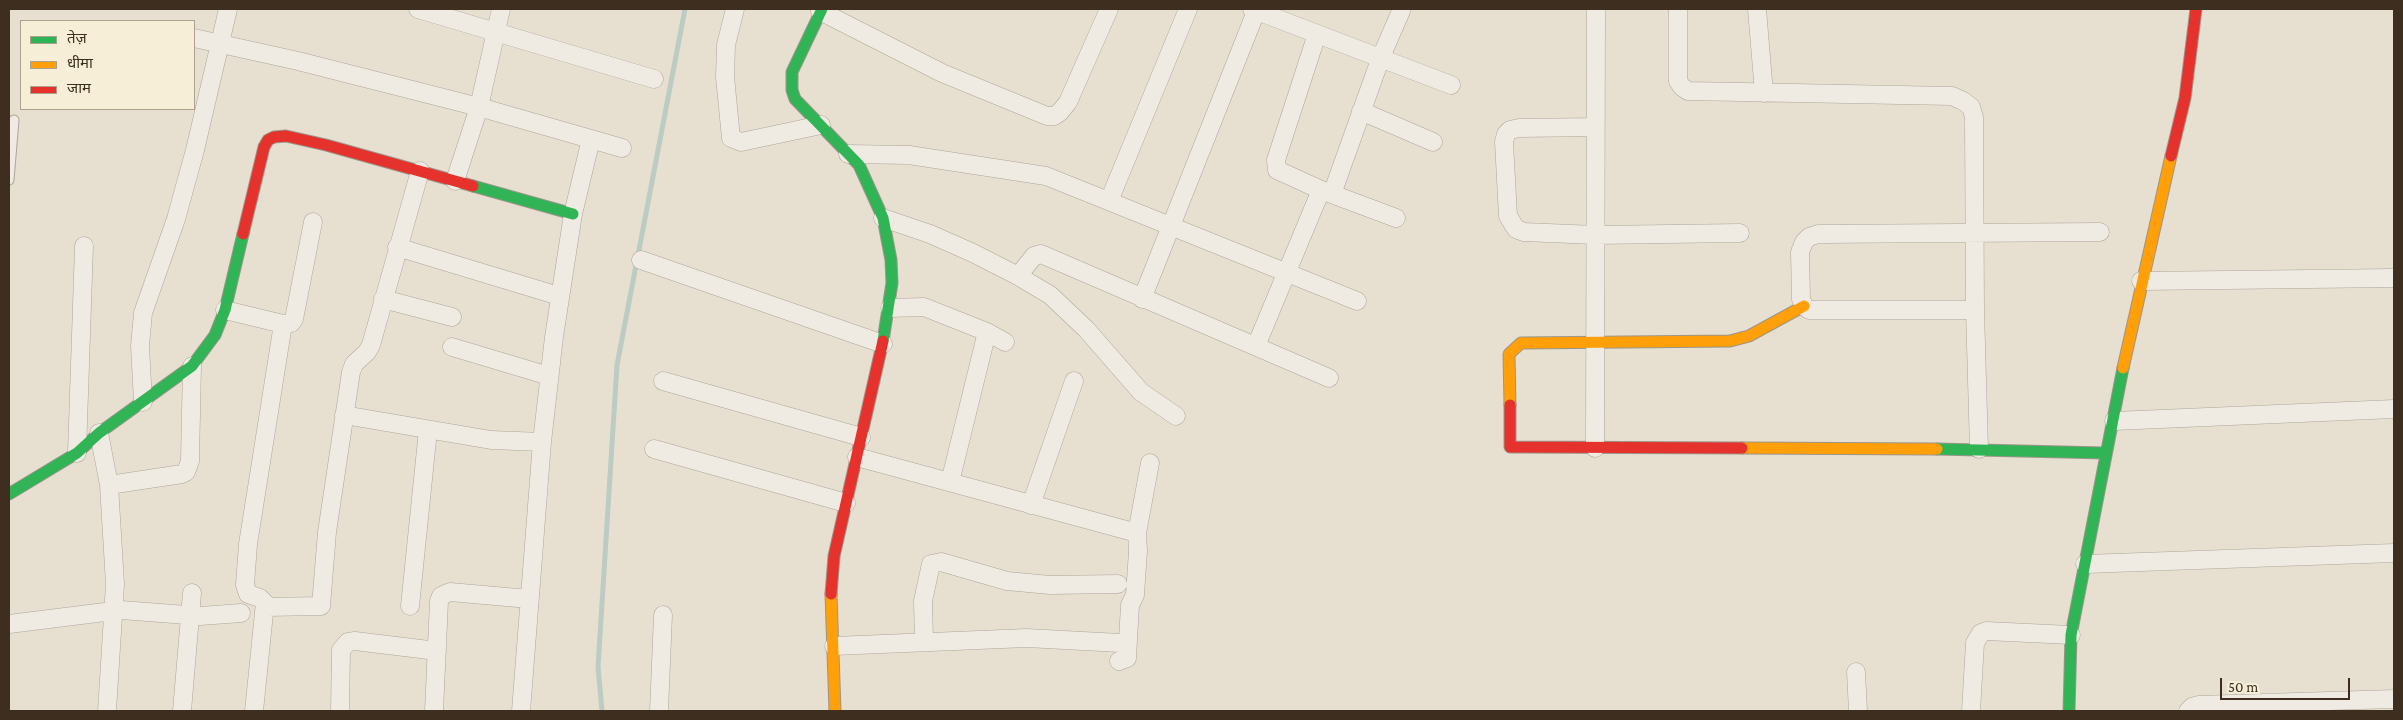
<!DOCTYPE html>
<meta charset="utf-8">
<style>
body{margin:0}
#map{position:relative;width:2403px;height:720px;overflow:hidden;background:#e7e0d1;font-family:"Crimson Pro","Noto Sans Devanagari",serif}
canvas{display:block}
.frame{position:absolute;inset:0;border:10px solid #3d2e20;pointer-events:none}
.legend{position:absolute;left:20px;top:20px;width:175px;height:90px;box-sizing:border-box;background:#f7eed8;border:1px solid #ada18e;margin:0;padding:6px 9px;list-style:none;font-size:15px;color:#3d2e20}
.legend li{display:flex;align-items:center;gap:10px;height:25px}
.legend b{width:25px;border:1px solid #ada18e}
.scale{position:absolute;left:2220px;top:678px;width:130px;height:22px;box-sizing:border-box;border:2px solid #3d2e20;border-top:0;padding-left:6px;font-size:15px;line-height:18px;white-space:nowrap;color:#3d2e20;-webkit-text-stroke:4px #f7eed8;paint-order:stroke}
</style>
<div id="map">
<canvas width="2403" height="720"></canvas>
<div class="frame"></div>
<ul class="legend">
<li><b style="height:6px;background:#30b455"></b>तेज़</li>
<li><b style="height:6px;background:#ff9f0a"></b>धीमा</li>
<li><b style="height:6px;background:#e5322d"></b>जाम</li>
</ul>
<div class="scale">50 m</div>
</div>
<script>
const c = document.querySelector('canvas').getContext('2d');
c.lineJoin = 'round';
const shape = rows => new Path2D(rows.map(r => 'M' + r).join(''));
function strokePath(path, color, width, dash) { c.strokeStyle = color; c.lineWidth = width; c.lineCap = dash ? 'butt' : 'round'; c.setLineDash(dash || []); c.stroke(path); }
const stream = shape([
 [602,711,598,667,617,365,685,9]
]);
const lane = shape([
 [9,180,14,120]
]);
const street = shape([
 [418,9,654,79],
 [735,9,726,45,725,77,731,138,741,142,821,125],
 [1252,9,1451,85],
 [1678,9,1678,81,1682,87,1688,91,1952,96,1963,101,1971,107,1974,117,1975,310,1979,449],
 [1757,9,1764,93],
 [820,11,942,73,1047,116,1054,116,1060,112,1068,102,1109,9],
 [1317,34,1276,160,1277,170,1321,190,1396,218],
 [194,38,298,61,479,107,622,148],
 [1361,111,1433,142],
 [1595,127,1519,128,1510,130,1506,134,1504,142,1508,216,1516,229,1524,232,1595,235,1740,233],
 [848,154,909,155,1046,176,1357,301],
 [455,181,479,107,501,9],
 [1332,194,1381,57,1401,11],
 [1109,201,1188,9],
 [883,218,930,234,973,253,1018,276,1050,295,1086,329,1141,392,1176,416],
 [397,247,559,296],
 [641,260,883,344],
 [1018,276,1034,256,1041,254,1329,378],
 [2141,281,2394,278],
 [383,299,452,317],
 [1142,299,1257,9],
 [890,308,924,307,987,332,1005,342],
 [225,310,283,324,291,323,294,319,313,222],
 [1975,310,1809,310,1804,306,1801,299,1800,252,1804,242,1809,237,1818,234,2100,232],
 [1256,346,1321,190],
 [452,347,549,376],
 [663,381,861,437],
 [143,402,140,346,143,313,176,219,195,150,228,9],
 [344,415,491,440,542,442],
 [2114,421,2394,409],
 [99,433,109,485,115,584,107,711],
 [1595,448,1596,9],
 [654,449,846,503],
 [77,453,84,246],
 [857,457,1137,533],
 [950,482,987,332],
 [109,485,182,474,186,472,190,461,192,366],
 [1031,505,1074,381],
 [2085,564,2394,553],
 [410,606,428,430],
 [266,607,321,606,327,532,351,372,354,364,367,352,371,345,420,171],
 [9,624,121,610,200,616,241,613],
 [924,642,923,601,931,564,941,562,1007,581,1050,585,1118,584],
 [834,646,1027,638,1120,643],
 [1119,661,1127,658,1130,605,1135,595,1138,551,1137,533,1150,463],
 [1856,672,1858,711],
 [182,711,192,593],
 [254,711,265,603,260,598,248,594,245,585,248,544,283,324],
 [340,711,341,650,348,642,355,641,437,651],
 [434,711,439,601,441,596,450,592,529,599],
 [521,711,542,442,554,337,573,214,591,139],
 [659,711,663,615],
 [1971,711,1975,643,1981,633,1986,631,2071,635],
 [2188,711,2192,707,2199,705,2394,699]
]);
const fast = shape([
 [822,9,792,72,792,90,795,99,859,165,883,218,891,260,892,283,883,341],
 [473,186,573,214],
 [1937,449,2105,453],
 [9,494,77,453,99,433,192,366,215,335,225,310,243,234],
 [2069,711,2071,635,2123,368]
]);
const slow = shape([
 [2123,368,2171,156],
 [1510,405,1509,354,1521,343,1730,341,1749,336,1804,306],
 [1742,448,1937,449],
 [831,594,835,711]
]);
const jam = shape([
 [2171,156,2185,98,2196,9],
 [243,234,264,147,268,140,274,137,286,136,326,145,473,186],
 [1510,405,1510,447,1742,448],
 [831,594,834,556,883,341]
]);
strokePath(stream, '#bcccc2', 5);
strokePath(lane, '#ada599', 11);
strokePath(street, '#ada599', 19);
strokePath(fast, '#9c958a', 13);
strokePath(slow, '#9c958a', 13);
strokePath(jam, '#9c958a', 13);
strokePath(lane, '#efebe3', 9);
strokePath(street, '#efebe3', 18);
strokePath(fast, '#30b455', 11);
strokePath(slow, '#ff9f0a', 11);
strokePath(jam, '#e5322d', 11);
</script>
